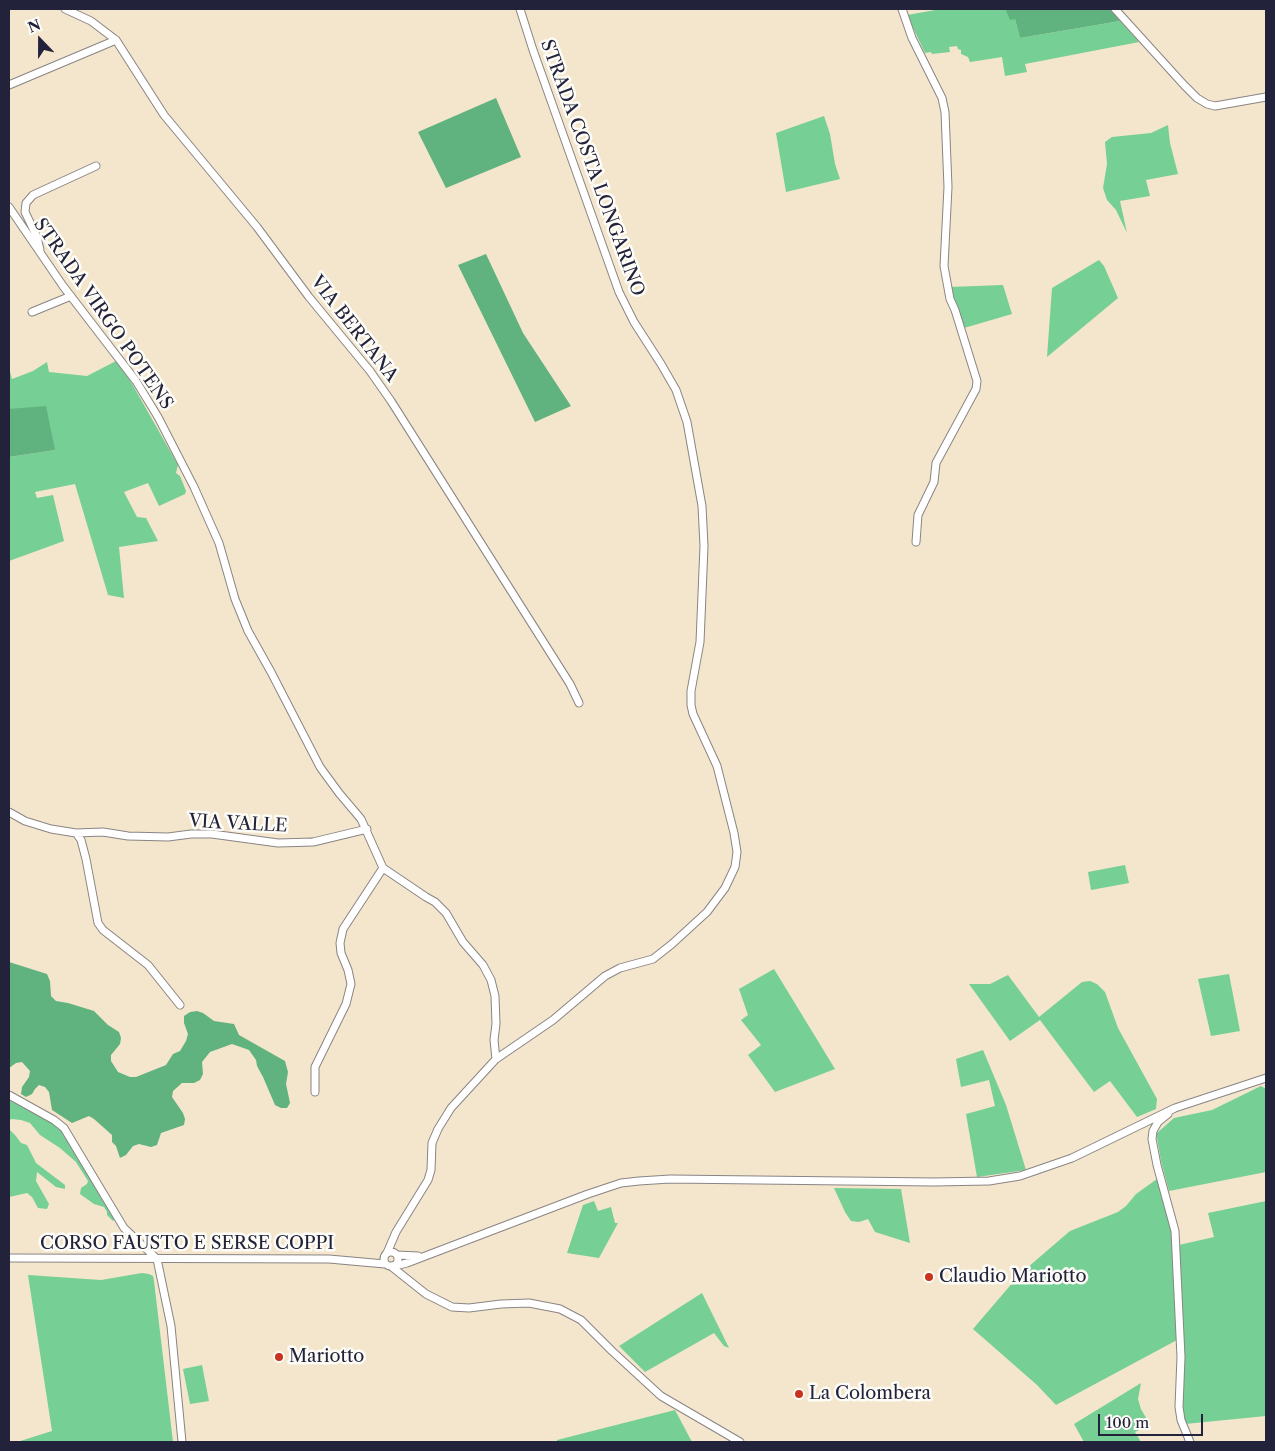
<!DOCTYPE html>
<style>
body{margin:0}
#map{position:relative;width:1275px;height:1451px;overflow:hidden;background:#f3e6cc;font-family:"Libre Caslon Text",serif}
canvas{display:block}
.frame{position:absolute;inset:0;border:10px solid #22223b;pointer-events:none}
.north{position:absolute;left:15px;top:15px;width:50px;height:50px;-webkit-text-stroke:4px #fdfcf7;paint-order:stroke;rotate:338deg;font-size:14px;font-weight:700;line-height:20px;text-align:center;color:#22223b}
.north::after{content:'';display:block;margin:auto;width:18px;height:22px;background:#22223b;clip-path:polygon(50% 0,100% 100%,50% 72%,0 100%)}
.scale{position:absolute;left:1098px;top:1414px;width:105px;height:22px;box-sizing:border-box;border:2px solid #22223b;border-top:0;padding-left:6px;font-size:15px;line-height:18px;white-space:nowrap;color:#22223b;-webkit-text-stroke:4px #fdfcf7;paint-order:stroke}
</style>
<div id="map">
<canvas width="1275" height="1451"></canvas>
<div class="frame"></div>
<div class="north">N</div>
<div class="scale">100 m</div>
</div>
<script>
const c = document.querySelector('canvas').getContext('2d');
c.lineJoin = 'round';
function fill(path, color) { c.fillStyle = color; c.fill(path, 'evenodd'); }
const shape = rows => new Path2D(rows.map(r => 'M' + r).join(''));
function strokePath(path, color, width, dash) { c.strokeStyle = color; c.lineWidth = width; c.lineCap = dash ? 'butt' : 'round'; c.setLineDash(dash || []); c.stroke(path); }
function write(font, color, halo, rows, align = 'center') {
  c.font = font + ' "Libre Caslon Text",serif'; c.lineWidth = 5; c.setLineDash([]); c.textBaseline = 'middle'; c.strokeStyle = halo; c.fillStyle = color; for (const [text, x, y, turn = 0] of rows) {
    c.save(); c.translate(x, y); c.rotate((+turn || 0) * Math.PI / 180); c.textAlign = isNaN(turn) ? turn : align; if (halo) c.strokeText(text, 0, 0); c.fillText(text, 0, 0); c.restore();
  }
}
const green = shape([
 [941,9,1005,9,1010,19,1015,19,1020,38,1120,21,1139,42,1025,64,1027,72,1005,76,1002,57,970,62,968,57,961,54,961,50,958,49,957,46,949,47,950,52,932,54,931,52,925,53,907,15],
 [824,116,830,134,835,164,840,179,786,192,776,133],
 [1168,125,1170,143,1178,174,1146,180,1150,196,1120,201,1127,233,1116,210,1107,200,1103,188,1107,164,1105,142,1112,137,1151,133],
 [1099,260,1104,266,1118,298,1047,357,1052,288],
 [1003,285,1012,314,964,328,949,287],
 [116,361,131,382,178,465,176,473,180,476,186,491,185,494,159,506,148,483,124,492,137,517,146,518,158,541,119,547,124,598,108,595,75,484,35,492,37,498,53,495,64,541,9,561,9,457,55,450,9,409,9,368,12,379,33,371,47,362,49,372,87,376],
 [1125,865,1129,883,1091,890,1088,872],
 [774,969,835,1069,775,1092,748,1055,761,1045,741,1020,748,1015,739,989],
 [1229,974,1240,1031,1211,1036,1198,979],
 [1008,975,1039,1017,1082,982,1090,981,1097,984,1105,992,1118,1028,1157,1099,1156,1109,1137,1117,1110,1081,1094,1092,1040,1020,1010,1041,969,984,990,984],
 [983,1050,1006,1105,1026,1170,977,1177,966,1114,995,1106,989,1080,961,1087,956,1059],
 [1261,1086,1266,1089,1266,1172,1169,1191,1161,1161,1157,1138,1157,1133,1174,1118,1212,1110],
 [11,1101,52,1123,61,1131,115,1219,113,1221,107,1215,107,1212,104,1207,94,1204,80,1194,81,1188,87,1184,88,1181,76,1162,60,1148,40,1135,30,1123,21,1120,11,1119,9,1121,9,1102],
 [9,1129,15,1135,21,1143,27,1145,36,1163,65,1185,65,1189,56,1187,37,1172,36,1181,49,1204,47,1209,38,1208,32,1197,27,1193,9,1197],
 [1157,1179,1167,1210,1173,1241,1177,1340,1056,1405,1037,1385,973,1329,1020,1274,1070,1231,1118,1212,1126,1206,1136,1194],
 [834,1188,901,1189,910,1243,875,1232,868,1219,859,1222,851,1221,845,1212],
 [594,1201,598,1211,611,1207,615,1223,618,1223,599,1258,567,1253,583,1205],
 [1266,1201,1266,1416,1185,1424,1181,1407,1184,1358,1179,1245,1214,1237,1208,1213],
 [142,1273,149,1274,153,1276,154,1281,173,1442,17,1442,52,1431,28,1275,101,1280],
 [702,1293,729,1348,724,1346,714,1333,645,1372,619,1346],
 [202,1365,209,1401,190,1404,183,1369],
 [1141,1383,1138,1399,1141,1409,1150,1425,1135,1432,1141,1442,1084,1442,1074,1424],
 [675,1410,692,1442,557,1442,557,1440]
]);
const forest = shape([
 [1005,9,1110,9,1120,21,1020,38,1015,19,1010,20],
 [496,98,521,157,446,188,418,132],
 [486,254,523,333,571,406,535,422,458,265],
 [46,406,55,450,9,457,9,409],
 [9,962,47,974,50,981,51,996,56,1001,68,1003,94,1011,108,1025,119,1032,121,1038,120,1044,111,1055,111,1061,118,1072,130,1077,136,1077,166,1065,173,1054,180,1051,186,1041,188,1034,184,1023,184,1016,190,1012,197,1011,203,1013,214,1021,234,1024,239,1035,285,1061,288,1072,286,1084,290,1103,287,1108,281,1108,275,1105,263,1077,257,1066,256,1060,249,1050,232,1044,210,1052,202,1062,203,1074,200,1080,194,1083,182,1083,173,1091,172,1097,183,1113,185,1119,184,1125,161,1133,157,1145,151,1147,139,1144,133,1146,126,1155,120,1158,116,1146,112,1142,112,1135,94,1119,89,1116,72,1123,52,1110,49,1092,45,1087,39,1085,35,1089,32,1094,26,1097,21,1094,22,1087,29,1077,30,1071,22,1062,16,1063,9,1068]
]);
const minor = shape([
 [65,9,91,21,116,40,164,115,257,227,309,297,370,371,391,401,570,684,579,703],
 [902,9,912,38,942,98,945,112,948,187,944,266,950,299,955,310,977,381,976,389,936,463,934,482,918,515,916,542],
 [1115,9,1184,85,1197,98,1207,104,1215,106,1266,97],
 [9,85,116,40],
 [9,207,63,286,136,381,158,417,194,487,219,543,235,599,248,631,271,672,320,767,339,793,361,819,383,868,426,897,435,902,446,913,463,942,483,965,491,980,495,996,496,1024,494,1040,496,1059],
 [40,250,37,237,25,212,26,203,33,195,96,166],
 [32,312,71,296],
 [9,812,25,821,51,829,76,833,103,832,128,836,168,837,191,834,212,834,278,843,313,842,367,829],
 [76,833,81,840,86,859,98,923,103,930,148,965,180,1005],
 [315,1092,315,1067,346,1004,351,984,348,970,341,953,340,943,343,929,383,868],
 [9,1095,54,1120,64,1128,124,1228,157,1259,171,1326,182,1442],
 [1168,1114,1158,1122,1153,1131,1152,1139,1157,1165,1175,1231,1181,1357,1179,1407,1181,1420,1190,1442],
 '384 1259a7 7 0 1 1 14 0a7 7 0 1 1-14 0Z',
 [387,1253,396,1232,428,1180,431,1170,432,1143,438,1129,451,1108,496,1059,553,1020,605,976,620,968,653,959,672,944,707,912,725,888,735,867,737,852,734,833,717,766,693,714,691,705,691,691,700,642,704,546,702,506,687,422,676,390,661,364,634,322,619,292,533,50,520,9],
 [397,1255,418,1256],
 [9,1258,329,1259,385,1264],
 [395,1266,407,1263,588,1194,621,1183,639,1181,670,1179,934,1182,989,1181,1020,1176,1072,1158,1175,1108,1266,1078],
 [392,1267,426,1294,452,1307,469,1308,501,1304,529,1303,560,1309,581,1320,612,1351,661,1396,740,1442]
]);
const markers = [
 [929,1277,5,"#c8321e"],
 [279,1357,5,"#c8321e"],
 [799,1394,5,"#c8321e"]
];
const streetNames = [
 ["STRADA COSTA LONGARINO",592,168,70],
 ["STRADA VIRGO POTENS",103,314,55],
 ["VIA BERTANA",354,329,52],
 ["VIA VALLE",238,824,3],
 ["CORSO FAUSTO E SERSE COPPI",187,1244]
];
const poiNames = [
 ["Claudio Mariotto",939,1277],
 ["Mariotto",289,1357],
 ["La Colombera",809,1394]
];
fill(green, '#76cf95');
fill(forest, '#60b27e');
strokePath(minor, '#8a8484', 9);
strokePath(minor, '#fff', 7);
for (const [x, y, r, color] of markers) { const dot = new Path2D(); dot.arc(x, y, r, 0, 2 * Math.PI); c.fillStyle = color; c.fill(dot); strokePath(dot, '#fdfcf7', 2); }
write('18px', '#22223b', '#fdfcf7', streetNames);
write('18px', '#22223b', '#fdfcf7', poiNames, 'left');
</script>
